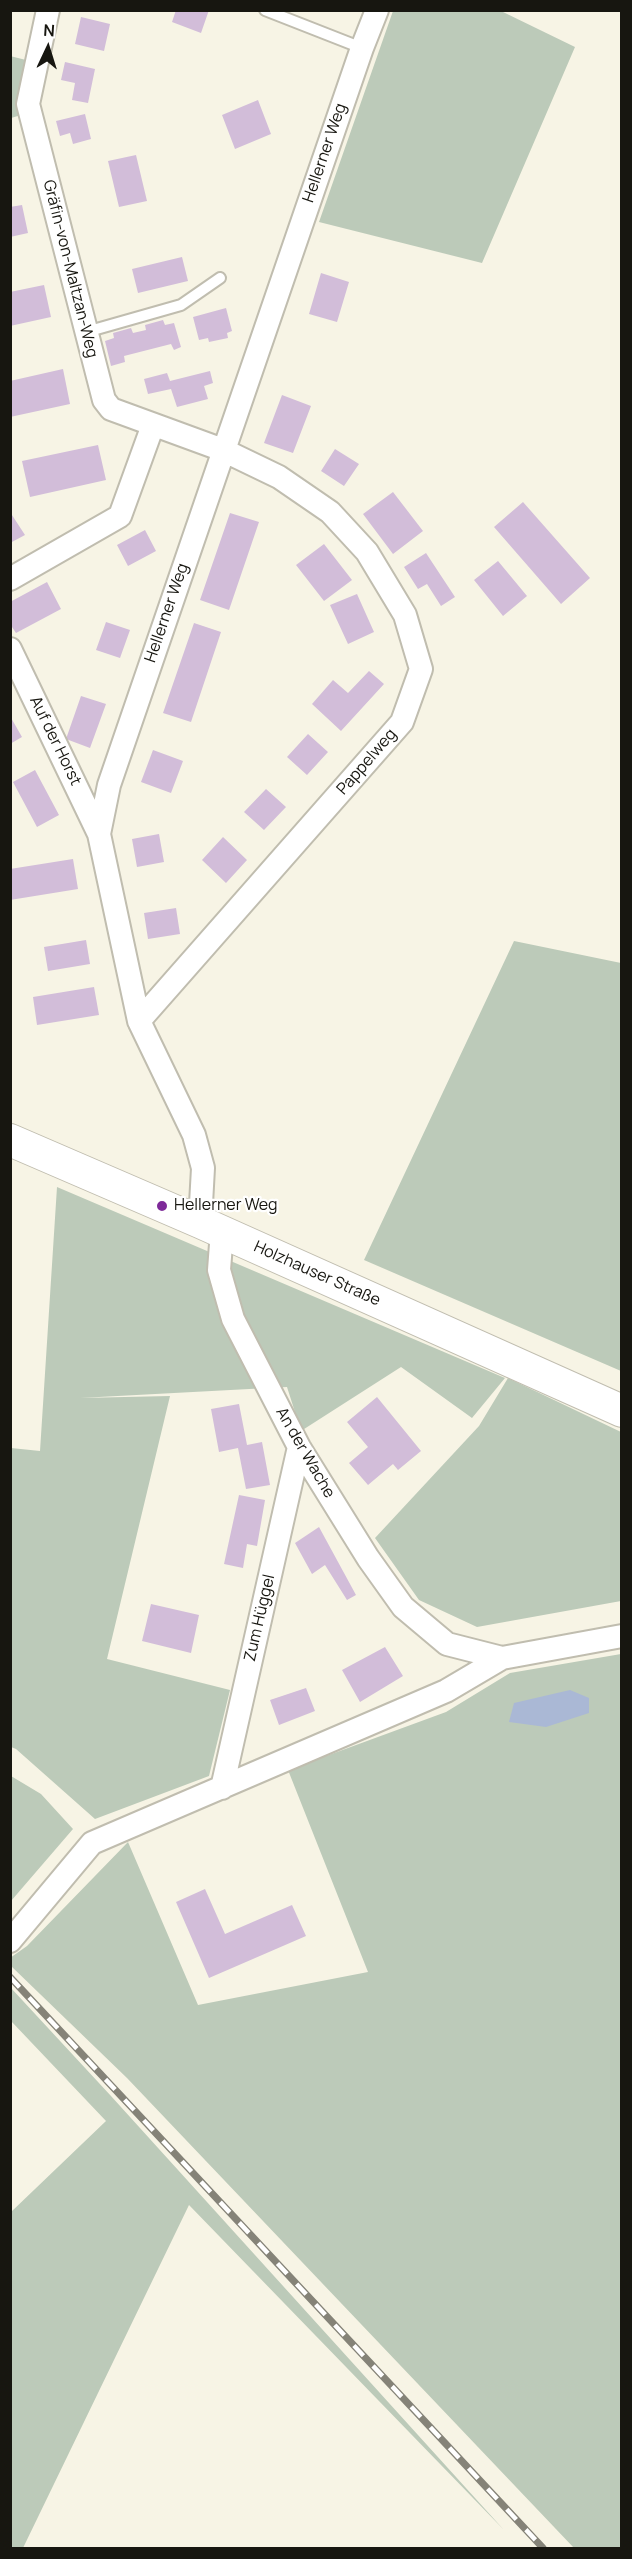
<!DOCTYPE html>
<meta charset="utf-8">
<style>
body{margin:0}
#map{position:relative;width:632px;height:2559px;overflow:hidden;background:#f7f4e5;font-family:Manrope,sans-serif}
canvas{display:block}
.frame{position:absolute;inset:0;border:12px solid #171610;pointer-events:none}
.north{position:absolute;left:18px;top:18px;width:60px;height:60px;-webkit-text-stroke:4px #fff;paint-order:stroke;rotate:4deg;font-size:16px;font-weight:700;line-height:24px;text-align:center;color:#171610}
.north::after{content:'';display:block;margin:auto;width:21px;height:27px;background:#171610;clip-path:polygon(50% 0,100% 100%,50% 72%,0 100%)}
</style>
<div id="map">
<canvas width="632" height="2559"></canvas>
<div class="frame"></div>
<div class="north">N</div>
</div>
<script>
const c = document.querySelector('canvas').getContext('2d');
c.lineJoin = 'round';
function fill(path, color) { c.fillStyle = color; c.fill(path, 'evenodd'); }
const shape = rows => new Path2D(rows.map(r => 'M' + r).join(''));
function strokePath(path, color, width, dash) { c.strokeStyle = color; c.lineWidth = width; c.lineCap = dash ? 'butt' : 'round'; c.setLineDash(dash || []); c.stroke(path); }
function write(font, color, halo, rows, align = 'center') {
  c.font = font + ' Manrope,sans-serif'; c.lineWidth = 4.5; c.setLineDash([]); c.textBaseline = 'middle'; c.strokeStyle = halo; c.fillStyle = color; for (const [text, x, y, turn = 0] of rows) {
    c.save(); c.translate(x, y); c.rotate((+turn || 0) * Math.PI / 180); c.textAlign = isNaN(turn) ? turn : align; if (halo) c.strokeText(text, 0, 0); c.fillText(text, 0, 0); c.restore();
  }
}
const green = shape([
 [393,11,501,11,575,47,482,263,319,222],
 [10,56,26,60,18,97,21,115,11,118],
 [514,941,621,963,621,1371,364,1260],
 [57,1187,505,1378,472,1418,401,1367,301,1431,287,1387,80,1398,170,1396,107,1659,230,1690,209,1776,95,1819,16,1749,11,1747,11,1448,40,1451],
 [508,1378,621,1432,621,1601,477,1627,419,1600,375,1538,479,1426],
 [621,1654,621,2548,574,2548,127,2078,11,1966,10,1958,27,1946,128,1842,198,2005,368,1972,288,1770,446,1712,510,1673],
 [11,1776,41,1794,73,1829,11,1901],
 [11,1988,111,2096,504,2530,189,2205,23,2548,11,2548,11,2212,106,2121,11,2021]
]);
const water = shape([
 [570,1690,589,1698,589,1713,546,1727,509,1722,514,1703]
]);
const building = shape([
 [176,10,209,10,201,33,172,22],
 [81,17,110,24,104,51,75,44],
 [65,62,95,69,88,103,72,100,75,83,61,80],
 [258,100,271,134,235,149,222,115],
 [85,114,91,139,73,144,70,133,60,136,56,121],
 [136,155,147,201,119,207,108,161],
 [22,205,28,233,10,237,10,207],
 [182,257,188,281,138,293,132,269],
 [321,273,349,282,337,322,309,314],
 [44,285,51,317,10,326,10,292],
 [226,308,232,331,227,333,228,338,209,342,208,338,199,340,193,317],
 [163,320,165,325,174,323,181,347,174,350,171,344,124,356,125,362,111,366,105,341,114,338,113,333,131,328,133,333,146,330,145,325],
 [63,369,70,404,10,417,10,381],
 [210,371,213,383,204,386,208,399,177,407,171,389,148,394,144,379,167,373,170,381],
 [282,395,311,406,293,453,264,443],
 [98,445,106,480,30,497,22,461],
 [335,449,359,464,344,486,321,471],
 [393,492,423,531,393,554,363,514],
 [523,502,590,578,561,604,494,527],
 [10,512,25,535,10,543],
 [230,513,259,522,229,610,200,600],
 [145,530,156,551,128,566,117,545],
 [324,544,352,580,324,601,296,565],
 [426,553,455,597,441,606,427,584,418,589,404,567],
 [498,561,527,596,503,616,474,580],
 [47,582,61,609,16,633,10,624,10,602],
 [357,594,374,632,348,644,330,605],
 [106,622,130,630,120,658,96,650],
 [194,623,221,632,191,722,163,713],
 [369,671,384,684,341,731,312,704,333,680,348,693],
 [81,696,106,704,90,748,66,739],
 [10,716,22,737,10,744],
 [308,734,328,752,307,775,287,757],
 [153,750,183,761,171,793,141,782],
 [35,770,59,815,37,827,13,782],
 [266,789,286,807,264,830,244,812],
 [159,834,164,862,137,867,132,839],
 [223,837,247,860,226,883,202,860],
 [73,859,78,889,10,900,10,869],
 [176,908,180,934,148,939,144,913],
 [86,940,90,964,48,971,44,947],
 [94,987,99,1015,37,1025,33,997],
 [377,1397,421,1451,398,1470,393,1464,368,1485,349,1463,368,1447,347,1422],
 [239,1404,247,1445,262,1442,270,1485,246,1489,238,1448,219,1452,211,1409],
 [239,1495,265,1500,257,1546,247,1544,243,1568,224,1564],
 [319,1527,356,1595,347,1600,325,1565,312,1574,295,1543],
 [151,1604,199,1615,191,1653,142,1641],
 [385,1647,403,1676,360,1702,342,1670],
 [306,1688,315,1711,279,1725,270,1700],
 [205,1889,225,1934,292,1905,306,1936,209,1978,176,1902]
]);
const lane = shape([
 [265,10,362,48],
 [86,332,181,305,220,278]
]);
const street = shape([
 [48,10,28,104,104,400,111,409,223,450,279,477,330,512,367,552,405,615,421,669,402,722,139,1021],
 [10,579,120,516,153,425],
 [10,649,99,834],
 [200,1222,203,1168,194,1135,139,1021,99,834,109,785,362,48,377,10],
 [222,1231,219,1270,233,1319,299,1447,368,1558,403,1607,447,1644,502,1658],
 [222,1788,299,1447],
 [10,1941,92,1843,446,1691,502,1658,622,1636]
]);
const secondary = shape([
 [10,1140,200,1222,622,1411]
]);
const rail = shape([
 [10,1977,543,2548]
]);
const markers = [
 [162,1206,6,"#7e2a99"]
];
const streetNames = [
 ["Hellerner Weg",325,153,-71],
 ["Gräfin-von-Maltzan-Weg",70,269,76],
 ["Hellerner Weg",167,613,-71],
 ["Auf der Horst",55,741,64],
 ["Pappelweg",367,762,-49],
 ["Holzhauser Straße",317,1274,24],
 ["An der Wache",305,1453,60],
 ["Zum Hüggel",260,1618,-77]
];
const poiNames = [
 ["Hellerner Weg",174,1206]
];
fill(green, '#bccab9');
fill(water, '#aab8d5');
fill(building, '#d2bdd9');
strokePath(lane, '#c0bdaf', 14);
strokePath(street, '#c0bdaf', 26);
strokePath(secondary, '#c0bdaf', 34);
strokePath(lane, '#fff', 10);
strokePath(street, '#fff', 22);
strokePath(secondary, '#fff', 32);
strokePath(rail, '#858378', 7);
strokePath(rail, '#fff', 4.5, [14]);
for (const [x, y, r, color] of markers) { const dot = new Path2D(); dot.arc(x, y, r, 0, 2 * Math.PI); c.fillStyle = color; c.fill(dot); strokePath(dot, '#fff', 2); }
write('16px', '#171610', '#fff', streetNames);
write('16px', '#171610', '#fff', poiNames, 'left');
</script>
